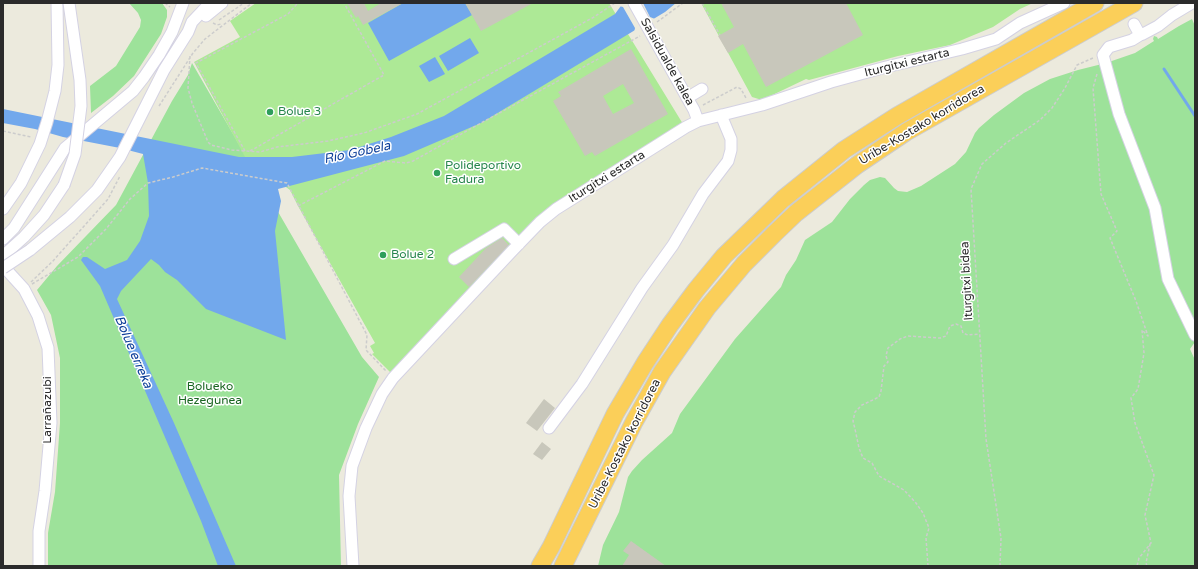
<!DOCTYPE html>
<meta charset="utf-8">
<style>
body{margin:0}
#map{position:relative;width:1198px;height:569px;overflow:hidden;background:#eceadd;font-family:"Varela Round",sans-serif}
canvas{display:block}
.frame{position:absolute;inset:0;border:4px solid #2b2b2b;pointer-events:none}
</style>
<div id="map">
<canvas width="1198" height="569"></canvas>
<div class="frame"></div>
</div>
<script>
const c = document.querySelector('canvas').getContext('2d');
c.lineJoin = 'round';
function fill(path, color) { c.fillStyle = color; c.fill(path, 'evenodd'); }
const shape = rows => new Path2D(rows.map(r => 'M' + r).join(''));
function strokePath(path, color, width, dash) { c.strokeStyle = color; c.lineWidth = width; c.lineCap = dash ? 'butt' : 'round'; c.setLineDash(dash || []); c.stroke(path); }
function write(font, color, halo, rows, align = 'center') {
  c.font = font + ' "Varela Round",sans-serif'; c.lineWidth = 3; c.setLineDash([]); c.textBaseline = 'middle'; c.strokeStyle = halo; c.fillStyle = color; for (const [text, x, y, turn = 0] of rows) {
    c.save(); c.translate(x, y); c.rotate((+turn || 0) * Math.PI / 180); c.textAlign = isNaN(turn) ? turn : align; if (halo) c.strokeText(text, 0, 0); c.fillText(text, 0, 0); c.restore();
  }
}
const green = shape([
 [129,3,162,3,167,10,167,17,161,34,134,76,113,96,91,113,90,86,116,66,140,27,141,20,138,13],
 [1192,19,1195,26,1195,342,1190,349,1195,360,1195,566,598,566,603,545,619,512,628,477,632,471,642,460,672,433,680,414,735,339,781,287,786,275,796,260,805,240,832,222,850,199,864,185,870,180,880,177,885,178,894,188,898,191,907,192,921,186,955,164,966,152,975,133,979,128,994,115,1024,93,1050,79,1078,70,1106,63,1135,53,1154,41,1153,39,1154,36,1157,37,1158,39,1179,26],
 [192,63,362,357,379,377,358,424,339,475,341,566,48,566,48,533,55,492,60,423,60,358,51,315,37,290,57,266,116,205,172,101,188,75]
]);
const pitch = shape([
 [256,3,609,3,683,124,553,207,391,373,372,354,374,353,370,346,375,343,298,206,290,190,245,157,194,62,240,37,230,21],
 [701,3,1033,3,1020,9,993,27,950,45,898,56,809,80,806,79,762,100,752,97]
]);
const water = shape([
 [403,3,465,3,472,15,389,61,368,23],
 [623,3,676,3,665,12,481,123,404,156,278,189,281,201,275,231,286,340,206,309,177,280,165,272,159,265,151,259,121,291,117,299,174,423,236,566,218,566,201,521,100,286,81,260,83,257,87,257,105,269,127,260,140,241,149,216,148,183,143,154,120,148,63,137,35,129,3,123,3,109,239,157,292,157,350,150,391,137,444,116,615,14],
 [470,38,479,53,448,71,439,56],
 [435,57,445,74,429,82,419,66]
]);
const pier = shape([
 [621,3,643,3,650,17,655,19,634,33,635,28,623,7,619,6]
]);
const stream = shape([
 [1164,69,1195,116]
]);
const building = shape([
 [347,3,364,3,368,11,381,3,403,3,363,25,358,16,356,18],
 [465,3,533,3,481,31],
 [721,3,846,3,863,35,766,87,743,44,728,53,718,36,734,27],
 [631,49,668,114,595,156,592,152,585,156,553,101,561,96,558,92],
 [623,84,634,103,613,114,603,96],
 [502,238,509,245,469,287,459,277,486,248],
 [544,399,555,408,537,431,526,423],
 [542,442,551,449,542,460,533,454],
 [631,541,666,566,622,566,629,555,623,551]
]);
const path = shape([
 [165,3,170,7],
 [702,3,720,35],
 [219,20,244,3],
 [657,22,683,3],
 [213,23,217,25,221,24],
 [190,56,188,88,192,103,208,142,211,145,232,150,260,152,277,147,328,141,364,133,417,114,594,17,615,3],
 [1097,74,1093,88,1101,194,1117,231,1110,238,1136,301,1148,336,1142,330,1144,353,1138,389,1131,398,1135,423,1154,475,1145,515,1151,543,1139,558,1137,566],
 [703,105,737,87,741,89,746,98],
 [159,106,193,53,205,39,252,3],
 [3,131,31,137],
 [245,151,196,63,288,14,298,3],
 [250,151,384,75,344,3],
 [298,206,385,161,406,163,413,161,481,123,640,36],
 [31,282,53,261,108,199,120,176],
 [32,284,78,257,106,229,130,199,148,183,173,177,202,168,287,183,367,335,366,350,386,371],
 [928,566,926,538,929,528,923,513,916,503,904,490,879,476,872,463,863,458,859,448,855,429,853,421,855,412,862,405,879,397,881,391,884,366,888,362,886,356,888,348,900,339,908,336,940,338,946,336,950,326,956,324,961,326,963,333,968,335,979,334],
 [1000,566,1001,538,986,439,971,189,982,164,1006,143,1040,120,1052,108,1065,88,1077,65,1093,58],
 [1147,566,1146,563,1150,544]
]);
const minor = shape([
 [634,3,694,110,698,121],
 [206,16,222,3],
 [1134,24,1140,35,1143,34,1158,26,1172,15,1192,3],
 [1140,35,1132,40,1109,47,1103,55,1119,114,1155,208,1168,279,1195,335],
 [687,98,702,89],
 [3,209,21,183,40,144,47,122,55,91,58,65,57,3],
 [3,239,14,228,65,148,133,91,144,77,159,55,172,32,183,3],
 [30,250,70,217,97,190,120,157,164,70,188,32,192,22,210,3],
 [3,256,24,237,44,215,64,185],
 [454,259,504,229,519,244],
 [3,266,24,289,38,316,48,348,51,423,45,491,39,531,39,566],
 [549,428,582,384,642,288,673,245,703,194,728,161,731,150,731,139,721,115],
 [353,566,349,496,352,466,366,428,382,394,393,378,512,251,540,222,556,209,686,127,698,121,762,105,831,82,886,67,962,49,996,39,1020,23,1064,3]
]);
const highway = shape([
 [540,566,551,547,615,414,645,363,670,325,696,290,724,256,783,199,844,150,897,116,1095,3],
 [563,566,634,422,662,372,707,308,744,264,774,234,796,213,857,165,906,132,1134,3]
]);
const minorBridge = shape([
 [64,185,75,154,81,106,80,80,69,3],
 [3,268,30,250]
]);
const markers = [
 [270,112,4,"#2e9e5b"],
 [437,173,4,"#2e9e5b"],
 [383,255,4,"#2e9e5b"]
];
const streetNames = [
 ["Salsidualde kalea",667,62,61],
 ["Iturgitxi estarta",907,63,-14],
 ["Uribe-Kostako korridorea",922,125,-31],
 ["Iturgitxi estarta",607,177,-32],
 ["Iturgitxi bidea",967,281,-93],
 ["Larrañazubi",48,410,-90],
 ["Uribe-Kostako korridorea",625,444,-63]
];
const leisureNames = [
 ["Bolue 3",278,112],
 ["Polideportivo",445,166],
 ["Fadura",445,180],
 ["Bolue 2",391,255]
];
const parkNames = [
 ["Bolueko",210,387],
 ["Hezegunea",210,401]
];
const waterNames = [
 ["Río Gobela",357,153,-12],
 ["Bolue erreka",133,352,67]
];
fill(green, '#9de29a');
fill(pitch, '#ade996');
fill(water, '#72a8ec');
fill(pier, '#eceadd');
strokePath(stream, '#72a8ec', 3);
fill(building, '#c8c7bb');
strokePath(minor, '#d4d2e3', 13);
strokePath(highway, '#ccc', 19);
strokePath(path, '#ccc', 1.5, [3, 2]);
strokePath(minor, '#fff', 11);
strokePath(highway, '#fbcf59', 17);
strokePath(minorBridge, '#d4d2e3', 13, []);
strokePath(minorBridge, '#fff', 11);
for (const [x, y, r, color] of markers) { const dot = new Path2D(); dot.arc(x, y, r, 0, 2 * Math.PI); c.fillStyle = color; c.fill(dot); strokePath(dot, '#fff', 1.5); }
write('12px', '#2b2b2b', '#fff', streetNames);
write('12px', '#27864d', '#fff', leisureNames, 'left');
write('12px', '#1b6722', '#fff', parkNames);
write('italic 13px', '#10419a', '#fff', waterNames);
</script>
